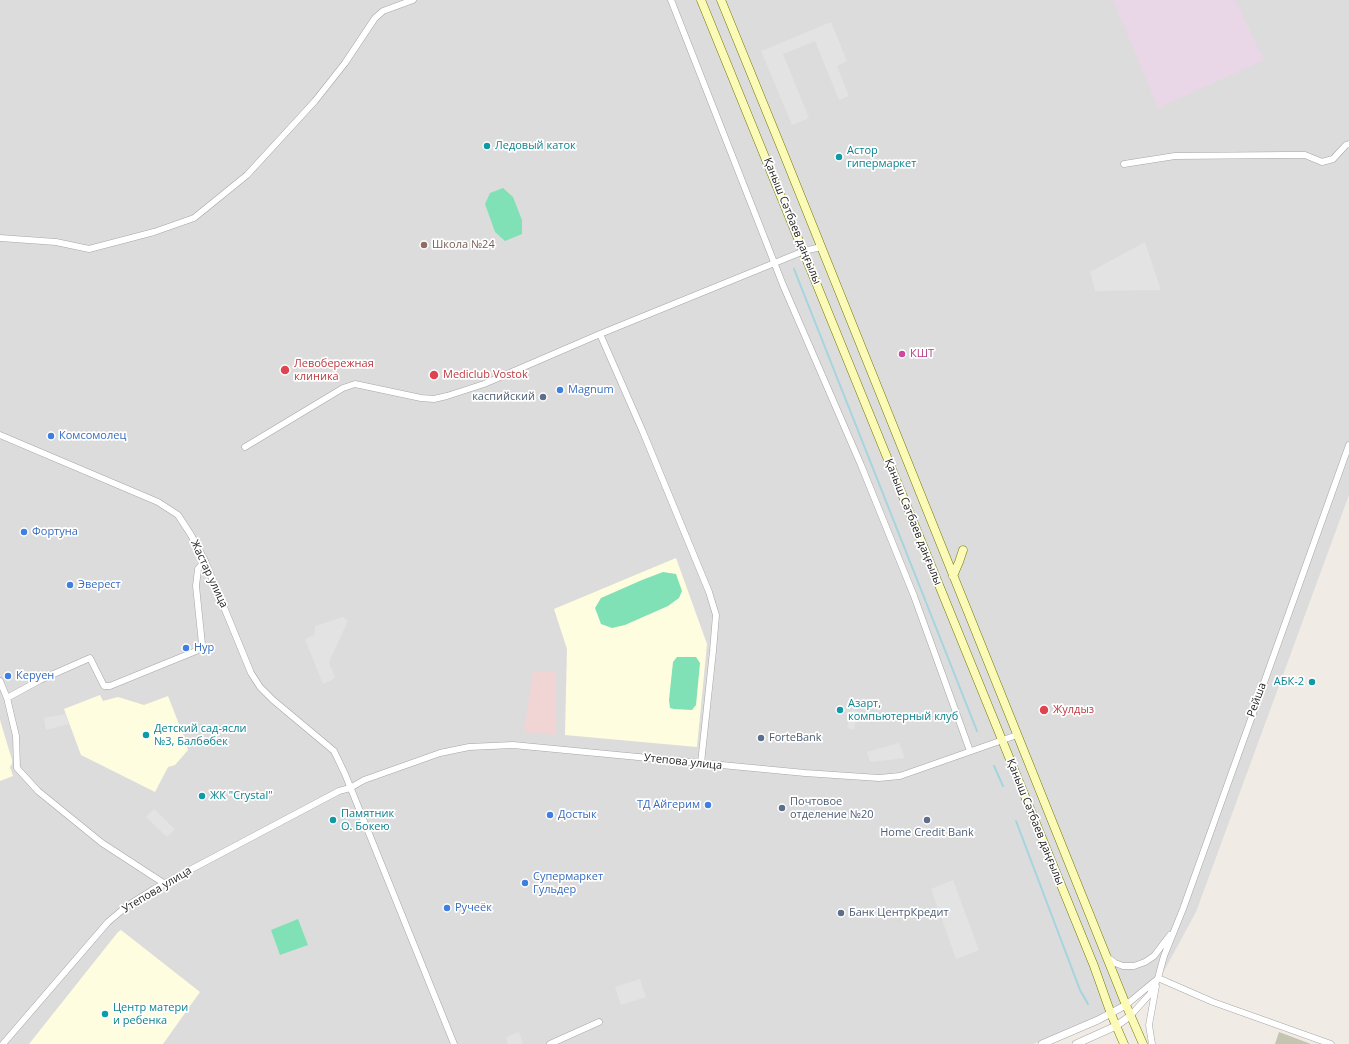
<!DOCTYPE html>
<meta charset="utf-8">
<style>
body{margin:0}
canvas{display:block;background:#f0ece5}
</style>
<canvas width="1349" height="1044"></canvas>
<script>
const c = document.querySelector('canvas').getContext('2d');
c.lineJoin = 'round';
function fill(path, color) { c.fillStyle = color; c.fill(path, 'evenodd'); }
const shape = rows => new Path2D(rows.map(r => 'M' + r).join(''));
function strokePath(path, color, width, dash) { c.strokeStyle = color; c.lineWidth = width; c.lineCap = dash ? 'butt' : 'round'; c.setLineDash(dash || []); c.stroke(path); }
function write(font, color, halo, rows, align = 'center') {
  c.font = font + ' "Open Sans",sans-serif'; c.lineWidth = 3.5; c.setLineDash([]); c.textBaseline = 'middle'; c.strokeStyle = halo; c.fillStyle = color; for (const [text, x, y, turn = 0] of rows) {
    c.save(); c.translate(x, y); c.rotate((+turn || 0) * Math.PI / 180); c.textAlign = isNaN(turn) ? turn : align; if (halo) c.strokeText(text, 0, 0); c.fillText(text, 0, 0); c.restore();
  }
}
const residential = shape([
 [0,0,1349,0,1349,495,1196,912,1164,971,1111,1014,1033,1044,0,1044]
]);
const commercial = shape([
 [533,671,556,671,556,735,524,732]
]);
const industrial = shape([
 [1113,0,1235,0,1264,60,1158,108]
]);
const education = shape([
 [676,558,707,644,697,747,565,735,567,649,554,609],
 [100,695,103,701,118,697,144,705,168,696,184,737,188,750,175,765,168,767,155,792,81,755,64,709],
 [0,720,12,760,12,764,10,767,13,776,0,781],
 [121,930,200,992,163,1044,29,1044,118,932]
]);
const construction = shape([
 [1279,1032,1311,1044,1275,1044]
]);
const pitch = shape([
 [503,188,513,197,522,220,522,234,505,241,495,232,485,204,490,193],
 [663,572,676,574,682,591,679,598,668,606,625,625,612,628,601,624,595,608,601,598,642,580],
 [677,657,696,657,700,663,696,705,692,710,674,709,670,708,669,700,673,662],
 [298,919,308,945,280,955,271,930]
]);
const parking = shape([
 [831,22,847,61,837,66,849,96,839,100,815,41,783,54,809,118,792,125,761,51],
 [1145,242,1161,290,1095,291,1090,272],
 [343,617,348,621,329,662,335,678,323,684,305,639,314,635,315,626],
 [852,710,858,711,854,730,847,728],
 [65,714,69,724,46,730,44,718],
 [899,743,905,758,870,762,867,752],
 [154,809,175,829,167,837,146,817],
 [953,880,979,950,956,959,931,889],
 [640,979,646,997,621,1005,615,987],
 [519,1032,523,1044,508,1044,506,1037]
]);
const stream = shape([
 [794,269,977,731],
 [994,766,1003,786],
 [1016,821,1080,990,1088,1004]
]);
const minor = shape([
 [671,0,783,285,861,465,914,596,970,751],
 [1124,164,1175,156,1286,155,1305,155,1322,162,1333,159,1346,145,1349,144],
 [0,238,56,242,89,249,154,232,194,218,247,175,315,101,345,63,375,18,383,11,413,0],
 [600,334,643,432,709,592,716,615,713,651,701,763],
 [0,435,158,502,178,515,191,535,205,561,251,673,260,687,273,700,334,751,345,774,454,1044],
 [245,447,343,388,355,384,421,398,434,399,447,396,484,384,600,334,804,251,821,247],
 [0,681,7,698,16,736,17,768,38,791,102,843,165,884],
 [7,698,40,680,90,658,104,686,110,686,196,651,202,644,196,586,198,569,205,561],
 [1107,957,1115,963,1123,966,1134,966,1145,962,1154,956,1170,935],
 [1158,978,1213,1002,1331,1044],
 [1126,1005,1155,981],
 [1130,1016,1150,994,1158,978,1164,956,1183,909,1349,445],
 [3,1044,108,922,127,906,154,889,339,791,350,788,364,780,440,753,469,747,513,745,805,773,879,778,900,776,1017,735],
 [550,1044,599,1022],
 [1152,1044,1149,1025,1156,986]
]);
const tertiary = shape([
 [1042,1044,1098,1020,1126,1005],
 [1076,1044,1116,1026,1130,1016]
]);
const secondary = shape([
 [701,0,1094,966,1111,1014,1124,1044],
 [721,0,781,147,1126,1005,1143,1044],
 [953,576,959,562,963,550]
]);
const markers = [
 [487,146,4,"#0f9aa8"],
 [839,157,4,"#0f9aa8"],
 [424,245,4,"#8d6e63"],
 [902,354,4,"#d1479c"],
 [285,370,5,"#e0444e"],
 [434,375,5,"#e0444e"],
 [560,390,4,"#3f7fe0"],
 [543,397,4,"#5c6f8a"],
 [51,436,4,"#3f7fe0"],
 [24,532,4,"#3f7fe0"],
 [70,585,4,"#3f7fe0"],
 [186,648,4,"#3f7fe0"],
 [8,676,4,"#3f7fe0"],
 [1312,682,4,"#0f9aa8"],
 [840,710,4,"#0f9aa8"],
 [1044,710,5,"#e0444e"],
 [146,735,4,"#0f9aa8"],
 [761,738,4,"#5c6f8a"],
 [202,796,4,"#0f9aa8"],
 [708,805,4,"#3f7fe0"],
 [782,808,4,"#5c6f8a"],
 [550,815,4,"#3f7fe0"],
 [333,820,4,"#0f9aa8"],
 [927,820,4,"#5c6f8a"],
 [525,883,4,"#3f7fe0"],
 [447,908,4,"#3f7fe0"],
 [841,913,4,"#5c6f8a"],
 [105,1014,4,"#0f9aa8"]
];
const cultureNames = [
 ["Ледовый каток",495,146],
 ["Астор",847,151],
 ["гипермаркет",847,164],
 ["АБК-2",1304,682,"right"],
 ["Азарт,",848,704],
 ["компьютерный клуб",848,717],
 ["Детский сад-ясли",154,729],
 ["№3, Балбөбек",154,742],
 ["ЖК \"Crystal\"",210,796],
 ["Памятник",341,814],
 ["О. Бокею",341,827],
 ["Центр матери",113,1008],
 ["и ребенка",113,1021]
];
const streetNames = [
 ["Қаныш Сәтбаев даңғылы",792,221,68],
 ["Қаныш Сәтбаев даңғылы",913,522,68],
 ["Жастар улица",209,574,65],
 ["Рейша",1257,700,-70],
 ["Утепова улица",683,762,6],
 ["Қаныш Сәтбаев даңғылы",1035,822,68],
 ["Утепова улица",157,890,-31]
];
const educationNames = [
 ["Школа №24",432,245]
];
const hotelNames = [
 ["КШТ",910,354]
];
const healthNames = [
 ["Левобережная",294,364],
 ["клиника",294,377],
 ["Mediclub Vostok",443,375],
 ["Жулдыз",1053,710]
];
const shopNames = [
 ["Magnum",568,390],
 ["Комсомолец",59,436],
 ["Фортуна",32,532],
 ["Эверест",78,585],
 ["Нур",194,648],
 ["Керуен",16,676],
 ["ТД Айгерим",700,805,"right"],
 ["Достык",558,815],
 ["Супермаркет",533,877],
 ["Гульдер",533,890],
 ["Ручеёк",455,908]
];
const serviceNames = [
 ["каспийский",535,397,"right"],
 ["ForteBank",769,738],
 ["Почтовое",790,802],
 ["отделение №20",790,815],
 ["Home Credit Bank",927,833,"center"],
 ["Банк ЦентрКредит",849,913]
];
fill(residential, '#dddcdc');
fill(commercial, '#f1d4d4');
fill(industrial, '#e9d6e7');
fill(education, '#fffddf');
fill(construction, '#c5c4b0');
fill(pitch, '#80e1b6');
fill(parking, '#e3e3e3');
strokePath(stream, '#a4d5df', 2);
strokePath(minor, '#a6a6a6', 7);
strokePath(tertiary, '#a6a6a6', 8);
strokePath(secondary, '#747b01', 9);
strokePath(minor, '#fff', 6);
strokePath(tertiary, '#fff', 7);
strokePath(secondary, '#fbfbb7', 8);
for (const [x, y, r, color] of markers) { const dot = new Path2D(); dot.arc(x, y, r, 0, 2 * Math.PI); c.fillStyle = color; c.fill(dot); strokePath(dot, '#fff', 1.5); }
write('11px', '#0d838f', '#fff', cultureNames, 'left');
write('11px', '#1f1f1f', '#fff', streetNames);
write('11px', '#785e54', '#fff', educationNames, 'left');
write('11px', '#b23c85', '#fff', hotelNames, 'left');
write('11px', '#be3a42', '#fff', healthNames, 'left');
write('11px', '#366cbe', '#fff', shopNames, 'left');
write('11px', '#4e5e75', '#fff', serviceNames, 'left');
</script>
